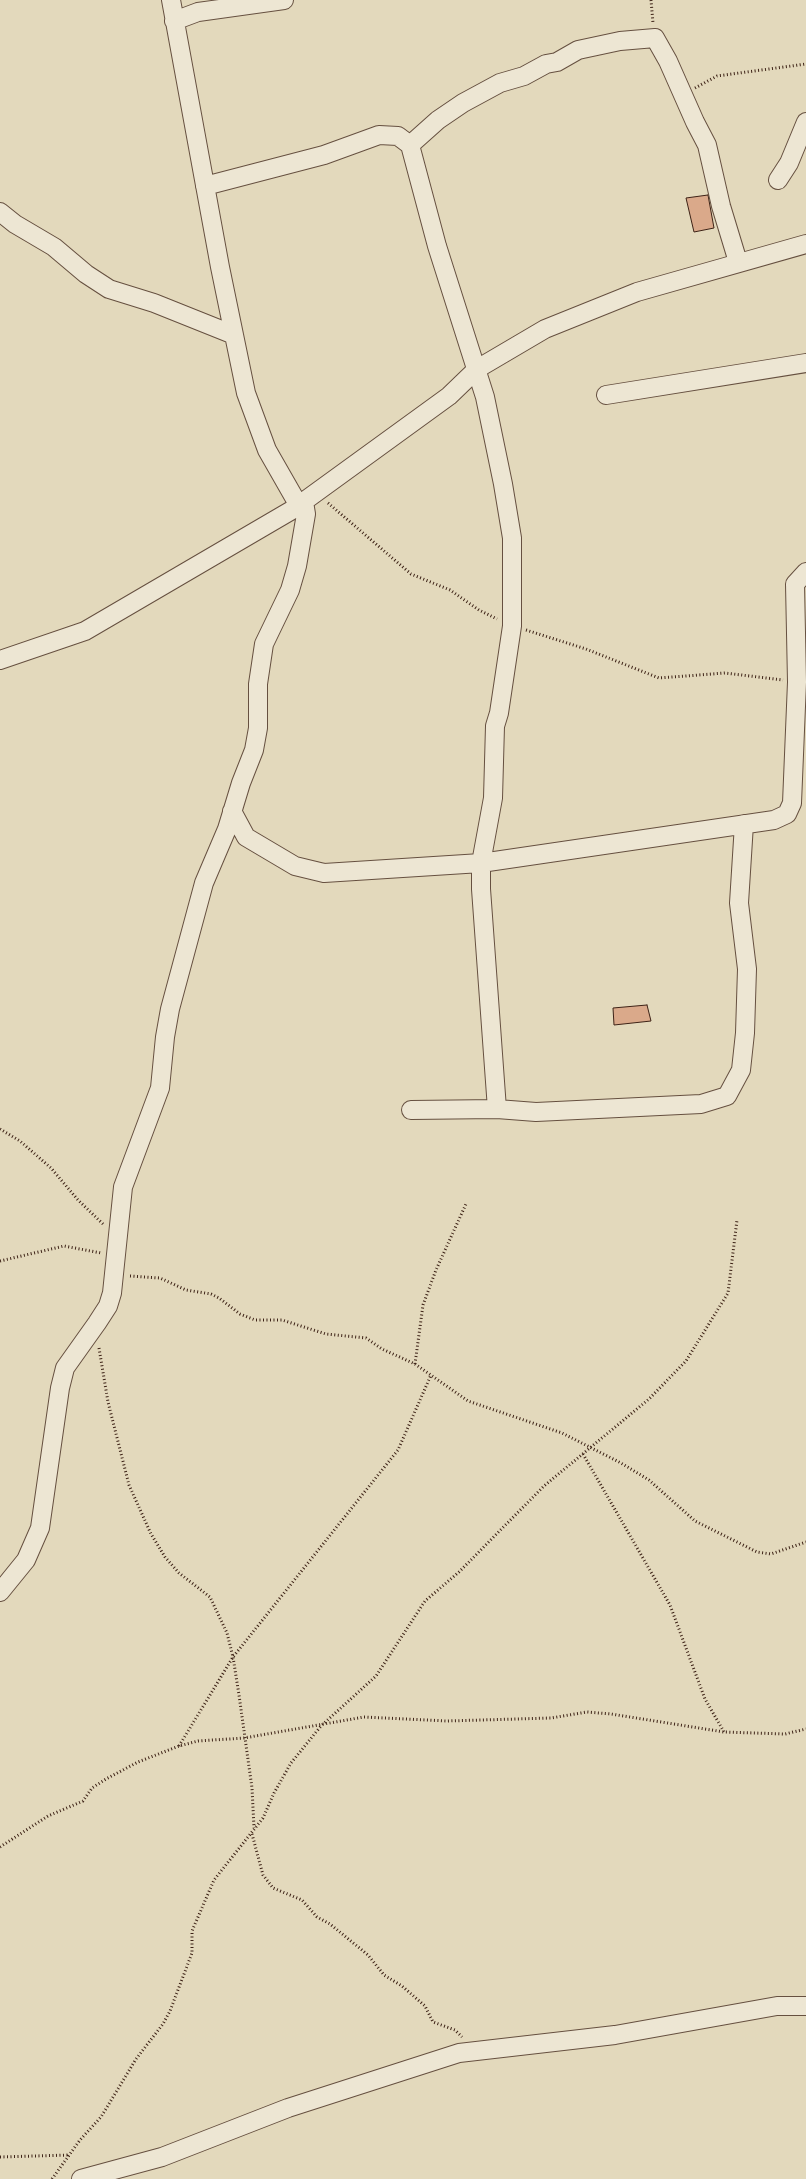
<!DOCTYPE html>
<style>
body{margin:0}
canvas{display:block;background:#e3d9bc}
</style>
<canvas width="806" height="2179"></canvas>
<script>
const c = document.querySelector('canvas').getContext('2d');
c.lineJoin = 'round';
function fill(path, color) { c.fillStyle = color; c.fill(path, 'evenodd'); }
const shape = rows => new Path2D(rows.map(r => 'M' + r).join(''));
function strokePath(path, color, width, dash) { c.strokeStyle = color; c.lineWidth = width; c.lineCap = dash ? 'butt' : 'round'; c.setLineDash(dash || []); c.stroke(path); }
const building = shape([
 [708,195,714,228,694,232,686,198,708,195],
 [647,1005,651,1021,614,1025,613,1008,647,1005]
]);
const path = shape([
 [651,0,653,23],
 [695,88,717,76,806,64],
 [328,503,411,574,450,590,479,610,497,619],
 [526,630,586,649,659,678,725,673,783,680],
 [0,1129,20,1141,51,1168,78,1200,103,1224],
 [0,1261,64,1246,101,1253],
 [130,1276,160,1278,186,1290,211,1294,219,1298,240,1314,255,1320,282,1320,326,1334,366,1338,382,1349,415,1364,468,1401,562,1433,621,1463,649,1480,695,1521,757,1552,771,1554,806,1542],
 [99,1348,108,1402,129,1485,151,1534,165,1557,179,1573,210,1597,227,1633,233,1657,239,1695,252,1788,254,1828],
 [415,1364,423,1305,436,1270,466,1204],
 [583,1454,670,1605,705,1699,724,1732],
 [179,1746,233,1657,398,1450,431,1375],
 [252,1834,263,1875,273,1888,302,1900,317,1917,330,1924,368,1955,384,1975,402,1986,425,2006,433,2022,455,2030,462,2037],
 [0,1847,48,1816,83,1801,92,1788,106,1779,138,1762,179,1746,198,1741,244,1738,364,1717,447,1721,551,1718,587,1712,611,1714,724,1732,785,1734,806,1729],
 [0,2157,70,2155],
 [52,2179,80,2140,101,2117,136,2059,163,2024,170,2011,192,1953,192,1931,214,1880,263,1818,274,1793,291,1763,321,1726,376,1676,425,1601,459,1572,544,1486,649,1399,686,1361,728,1293,737,1220]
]);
const minor = shape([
 [171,0,220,267,246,393,267,450,299,506],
 [174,21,198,12,284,0],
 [410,145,438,120,463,103,500,83,524,76,546,64,557,62,578,50,620,41,655,38,668,61,695,122,707,145,721,206,738,262],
 [778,180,789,163,806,122],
 [205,186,324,155,379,135,398,136,410,145,437,246,485,397,503,484,512,538,512,626,499,713,495,726,493,798,481,863,481,889,497,1109],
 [0,212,15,224,54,247,86,274,109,289,154,303,234,335],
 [606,395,806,363],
 [0,660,85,631,292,510,449,396,477,369,545,329,637,292,806,244],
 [232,811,246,837,295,866,324,873,481,863,774,820,787,814,792,803,797,682,795,584,806,572],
 [411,1110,497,1109,536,1112,701,1104,727,1096,741,1070,745,1033,747,969,739,903,744,824],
 [0,1592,26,1560,40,1528,60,1388,65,1368,97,1323,108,1306,112,1293,123,1187,160,1088,165,1037,170,1009,204,883,227,829,241,783,254,750,258,728,258,684,264,644,290,590,297,566,306,514,304,502],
 [81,2179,162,2157,288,2108,459,2053,615,2035,777,2006,806,2006]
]);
fill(building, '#daa98a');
strokePath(building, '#3d2216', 1);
strokePath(minor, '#665040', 20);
strokePath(path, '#3d2216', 3, [1, 2.5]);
strokePath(minor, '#ede6d3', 18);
</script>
